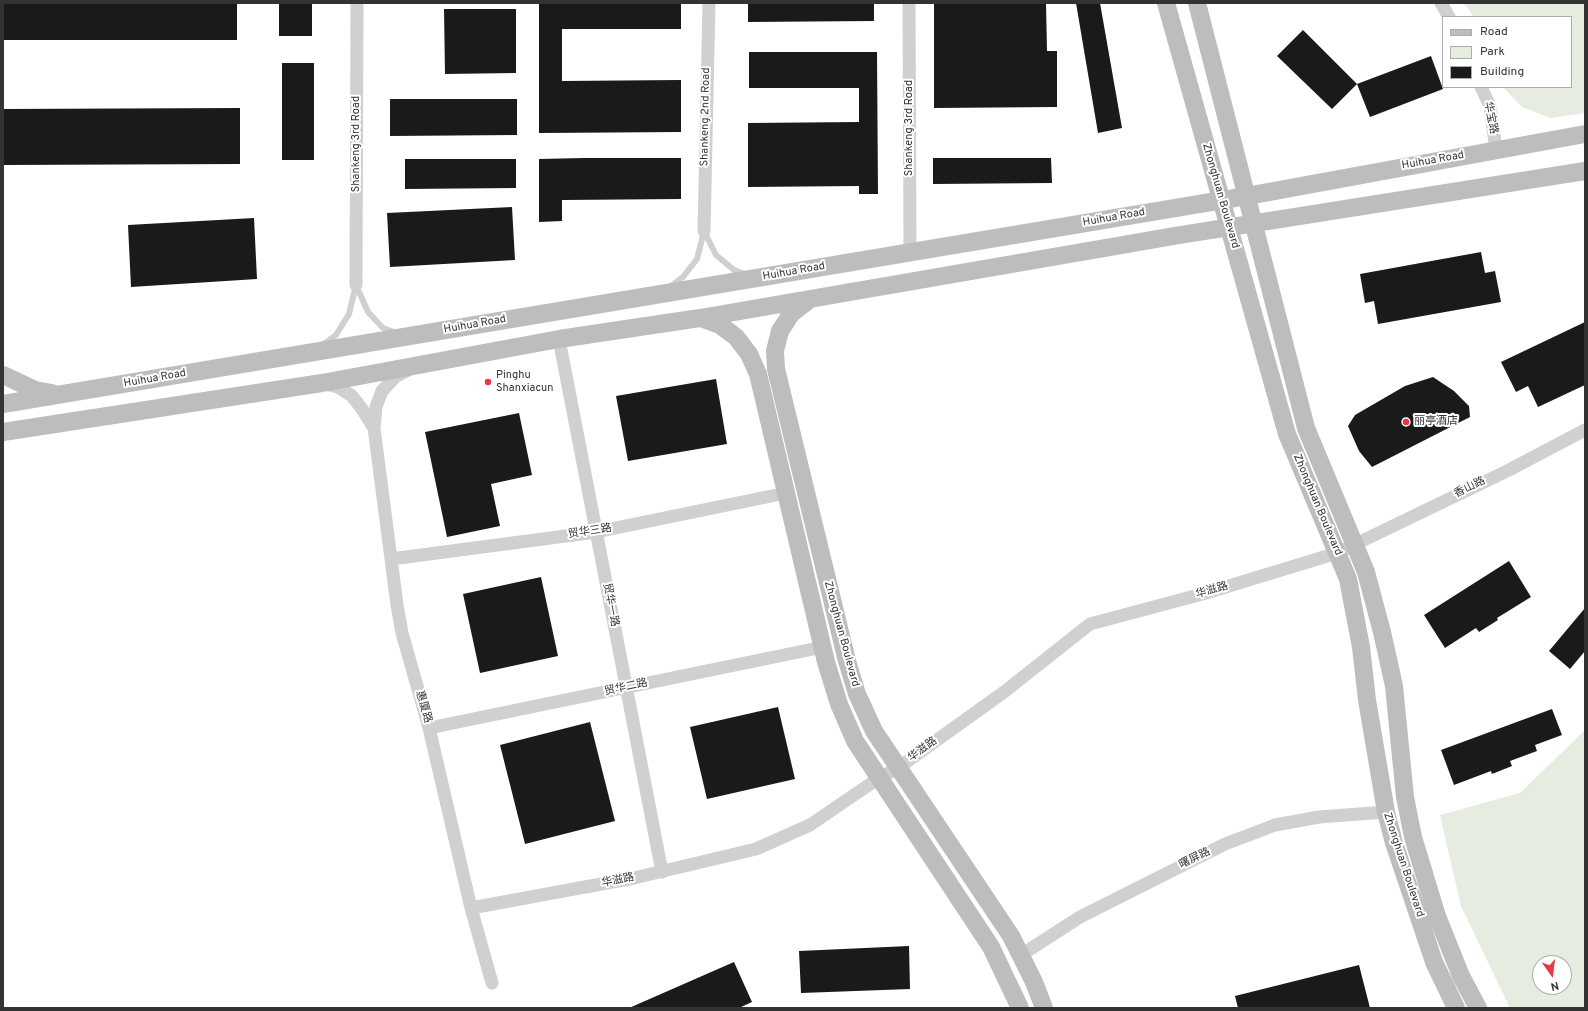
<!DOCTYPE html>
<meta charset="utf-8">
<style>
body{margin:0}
#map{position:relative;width:1588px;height:1011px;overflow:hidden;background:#fff;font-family:Overpass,sans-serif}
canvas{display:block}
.frame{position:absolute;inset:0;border:4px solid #333;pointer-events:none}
.legend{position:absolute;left:1442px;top:16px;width:130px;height:72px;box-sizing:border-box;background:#fff;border:1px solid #adadad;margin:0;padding:5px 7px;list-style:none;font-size:12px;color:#333}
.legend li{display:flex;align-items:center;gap:8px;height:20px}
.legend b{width:20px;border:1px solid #adadad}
.north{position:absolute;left:1532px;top:955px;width:40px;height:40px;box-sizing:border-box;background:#fff;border:1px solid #adadad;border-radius:50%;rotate:166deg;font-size:11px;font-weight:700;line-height:16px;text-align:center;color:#333}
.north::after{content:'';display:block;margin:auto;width:14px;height:18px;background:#e63946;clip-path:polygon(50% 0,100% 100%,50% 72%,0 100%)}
</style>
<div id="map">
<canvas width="1588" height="1011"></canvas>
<div class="frame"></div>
<ul class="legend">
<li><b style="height:5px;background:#bdbdbd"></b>Road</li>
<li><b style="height:11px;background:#e6ecdf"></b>Park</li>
<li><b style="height:11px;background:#1a1a1a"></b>Building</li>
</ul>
<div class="north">N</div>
</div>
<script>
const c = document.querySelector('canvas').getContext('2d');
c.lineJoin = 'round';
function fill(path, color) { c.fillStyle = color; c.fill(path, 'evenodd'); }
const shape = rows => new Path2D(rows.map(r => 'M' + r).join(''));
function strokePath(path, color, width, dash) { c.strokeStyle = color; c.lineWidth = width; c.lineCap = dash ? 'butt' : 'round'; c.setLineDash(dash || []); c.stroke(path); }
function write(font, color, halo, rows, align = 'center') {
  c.font = font + ' Overpass,"Noto Sans SC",sans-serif'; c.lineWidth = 4; c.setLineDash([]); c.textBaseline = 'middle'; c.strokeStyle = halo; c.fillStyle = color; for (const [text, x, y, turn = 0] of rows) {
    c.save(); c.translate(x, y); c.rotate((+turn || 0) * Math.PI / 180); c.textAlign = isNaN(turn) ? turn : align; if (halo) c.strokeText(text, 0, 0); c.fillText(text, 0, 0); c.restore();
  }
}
const green = shape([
 [1464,3,1585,3,1585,113,1550,118,1522,107,1503,87,1571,87,1571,17,1474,17],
 [1585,730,1585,1008,1510,1008,1461,906,1440,815,1520,793],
 [1540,963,1564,963,1564,987,1540,987]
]);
const building = shape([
 [3,3,237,3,237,40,3,40],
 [279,3,312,3,312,36,279,36],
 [539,3,681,3,681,29,562,29,562,81,681,80,681,132,539,133],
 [748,3,874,3,874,21,748,22],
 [934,3,1046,3,1047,51,1057,51,1057,107,934,108],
 [1076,3,1100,3,1122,128,1098,133],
 [444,9,516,9,516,73,445,74],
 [1303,30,1357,84,1332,109,1277,56],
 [749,52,877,52,878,194,859,194,859,186,748,187,748,123,859,122,859,88,749,88],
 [1431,56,1443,89,1370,117,1357,84],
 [282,63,314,63,314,160,282,160],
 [390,99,517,99,517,135,390,136],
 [240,108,240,164,3,165,3,109],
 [584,158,681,158,681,199,562,200,562,221,539,222,539,159],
 [933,158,1051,158,1052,183,933,184],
 [405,159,516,159,516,188,405,189],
 [512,207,515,260,390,267,387,213],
 [254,218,257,279,131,287,128,225],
 [1481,252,1485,273,1495,271,1501,302,1378,324,1374,301,1365,303,1360,274],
 [1585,322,1585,385,1538,407,1528,386,1516,392,1501,362],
 [1433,377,1454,391,1469,406,1470,417,1372,467,1359,451,1348,426,1355,415,1405,386],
 [716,379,727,444,628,461,616,396],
 [519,413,532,475,491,484,500,526,447,537,425,432],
 [1509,561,1531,597,1497,618,1498,620,1479,632,1476,628,1445,648,1424,615],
 [541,577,558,656,480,673,463,594],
 [1585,608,1585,651,1570,669,1549,651],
 [778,707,795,779,707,799,690,727],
 [1552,709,1562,735,1535,745,1537,751,1510,761,1512,766,1492,774,1491,771,1454,785,1441,750],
 [590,722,615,821,525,844,500,745],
 [909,946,910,989,801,993,799,951],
 [734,962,752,1002,739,1008,629,1008],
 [1359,965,1370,1008,1238,1008,1235,996]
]);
const lane = shape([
 [704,231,716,255,734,270,745,274],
 [356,285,368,312,383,328,397,333],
 [670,287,683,277,697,259,704,231],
 [324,344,336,335,349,314,356,285]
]);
const street = shape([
 [909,3,910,252],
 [1441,3,1449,17],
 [1481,87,1490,106,1496,150],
 [704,231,709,3],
 [356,285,357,3],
 [559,339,662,872],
 [408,370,395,377,382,391,376,407,374,428,397,605,402,633,429,728,471,908,492,983],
 [324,384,338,387,352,396,362,409,374,428],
 [391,559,596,532,786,493],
 [429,728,823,647],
 [471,908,634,878,756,849,810,825,879,778,898,768,1004,692,1090,624,1206,593,1337,553,1507,471,1585,430],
 [1021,955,1080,917,1225,844,1275,825,1319,817,1386,812]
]);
const secondary = shape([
 [1166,3,1287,434,1348,579,1361,647,1367,700,1386,812,1394,843,1434,962,1456,1008],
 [1197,3,1306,428,1366,572,1382,632,1394,686,1405,797,1413,837,1437,916,1461,976,1478,1008],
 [809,300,791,314,780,331,775,351,776,369,847,661,857,694,874,731,1011,936,1034,982,1044,1008],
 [701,318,720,325,736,337,749,354,758,374,826,662,839,704,855,741,991,947,1020,1008],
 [3,375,35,390,52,393],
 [3,404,1247,196,1585,134],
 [3,432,322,383,559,339,700,318,1180,235,1585,171]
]);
const markers = [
 [488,382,4,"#e63946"],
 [1406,422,4,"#e63946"]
];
const streetNames = [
 ["Shankeng 2nd Road",706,117,-89],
 ["华宝路",1490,118,79],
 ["Shankeng 3rd Road",910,128,-90],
 ["Shankeng 3rd Road",357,144,-90],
 ["Huihua Road",1433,161,-10],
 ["Zhonghuan Boulevard",1220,196,74],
 ["Huihua Road",1114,218,-10],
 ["Huihua Road",794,272,-10],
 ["Huihua Road",475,325,-10],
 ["Huihua Road",155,379,-10],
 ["香山路",1470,488,-26],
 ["Zhonghuan Boulevard",1317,505,67],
 ["贸华三路",590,532,-9],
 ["华滋路",1212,591,-16],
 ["贸华一路",610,605,79],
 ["Zhonghuan Boulevard",841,634,75],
 ["贸华二路",626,688,-12],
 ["惠厦路",423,707,74],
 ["华滋路",923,750,-36],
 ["曙屏路",1195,859,-26],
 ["Zhonghuan Boulevard",1403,865,72],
 ["华滋路",618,881,-11]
];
const poiNames = [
 ["Pinghu",496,376],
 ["Shanxiacun",496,389],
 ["丽亭酒店",1414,422]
];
fill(green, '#e6ecdf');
fill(building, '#1a1a1a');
strokePath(lane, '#d0d0d0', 6);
strokePath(street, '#d0d0d0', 13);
strokePath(secondary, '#bdbdbd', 18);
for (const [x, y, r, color] of markers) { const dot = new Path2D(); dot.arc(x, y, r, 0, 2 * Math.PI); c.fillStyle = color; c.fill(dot); strokePath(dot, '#fff', 1.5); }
write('11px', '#333', '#fff', streetNames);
write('11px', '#333', '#fff', poiNames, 'left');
</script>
